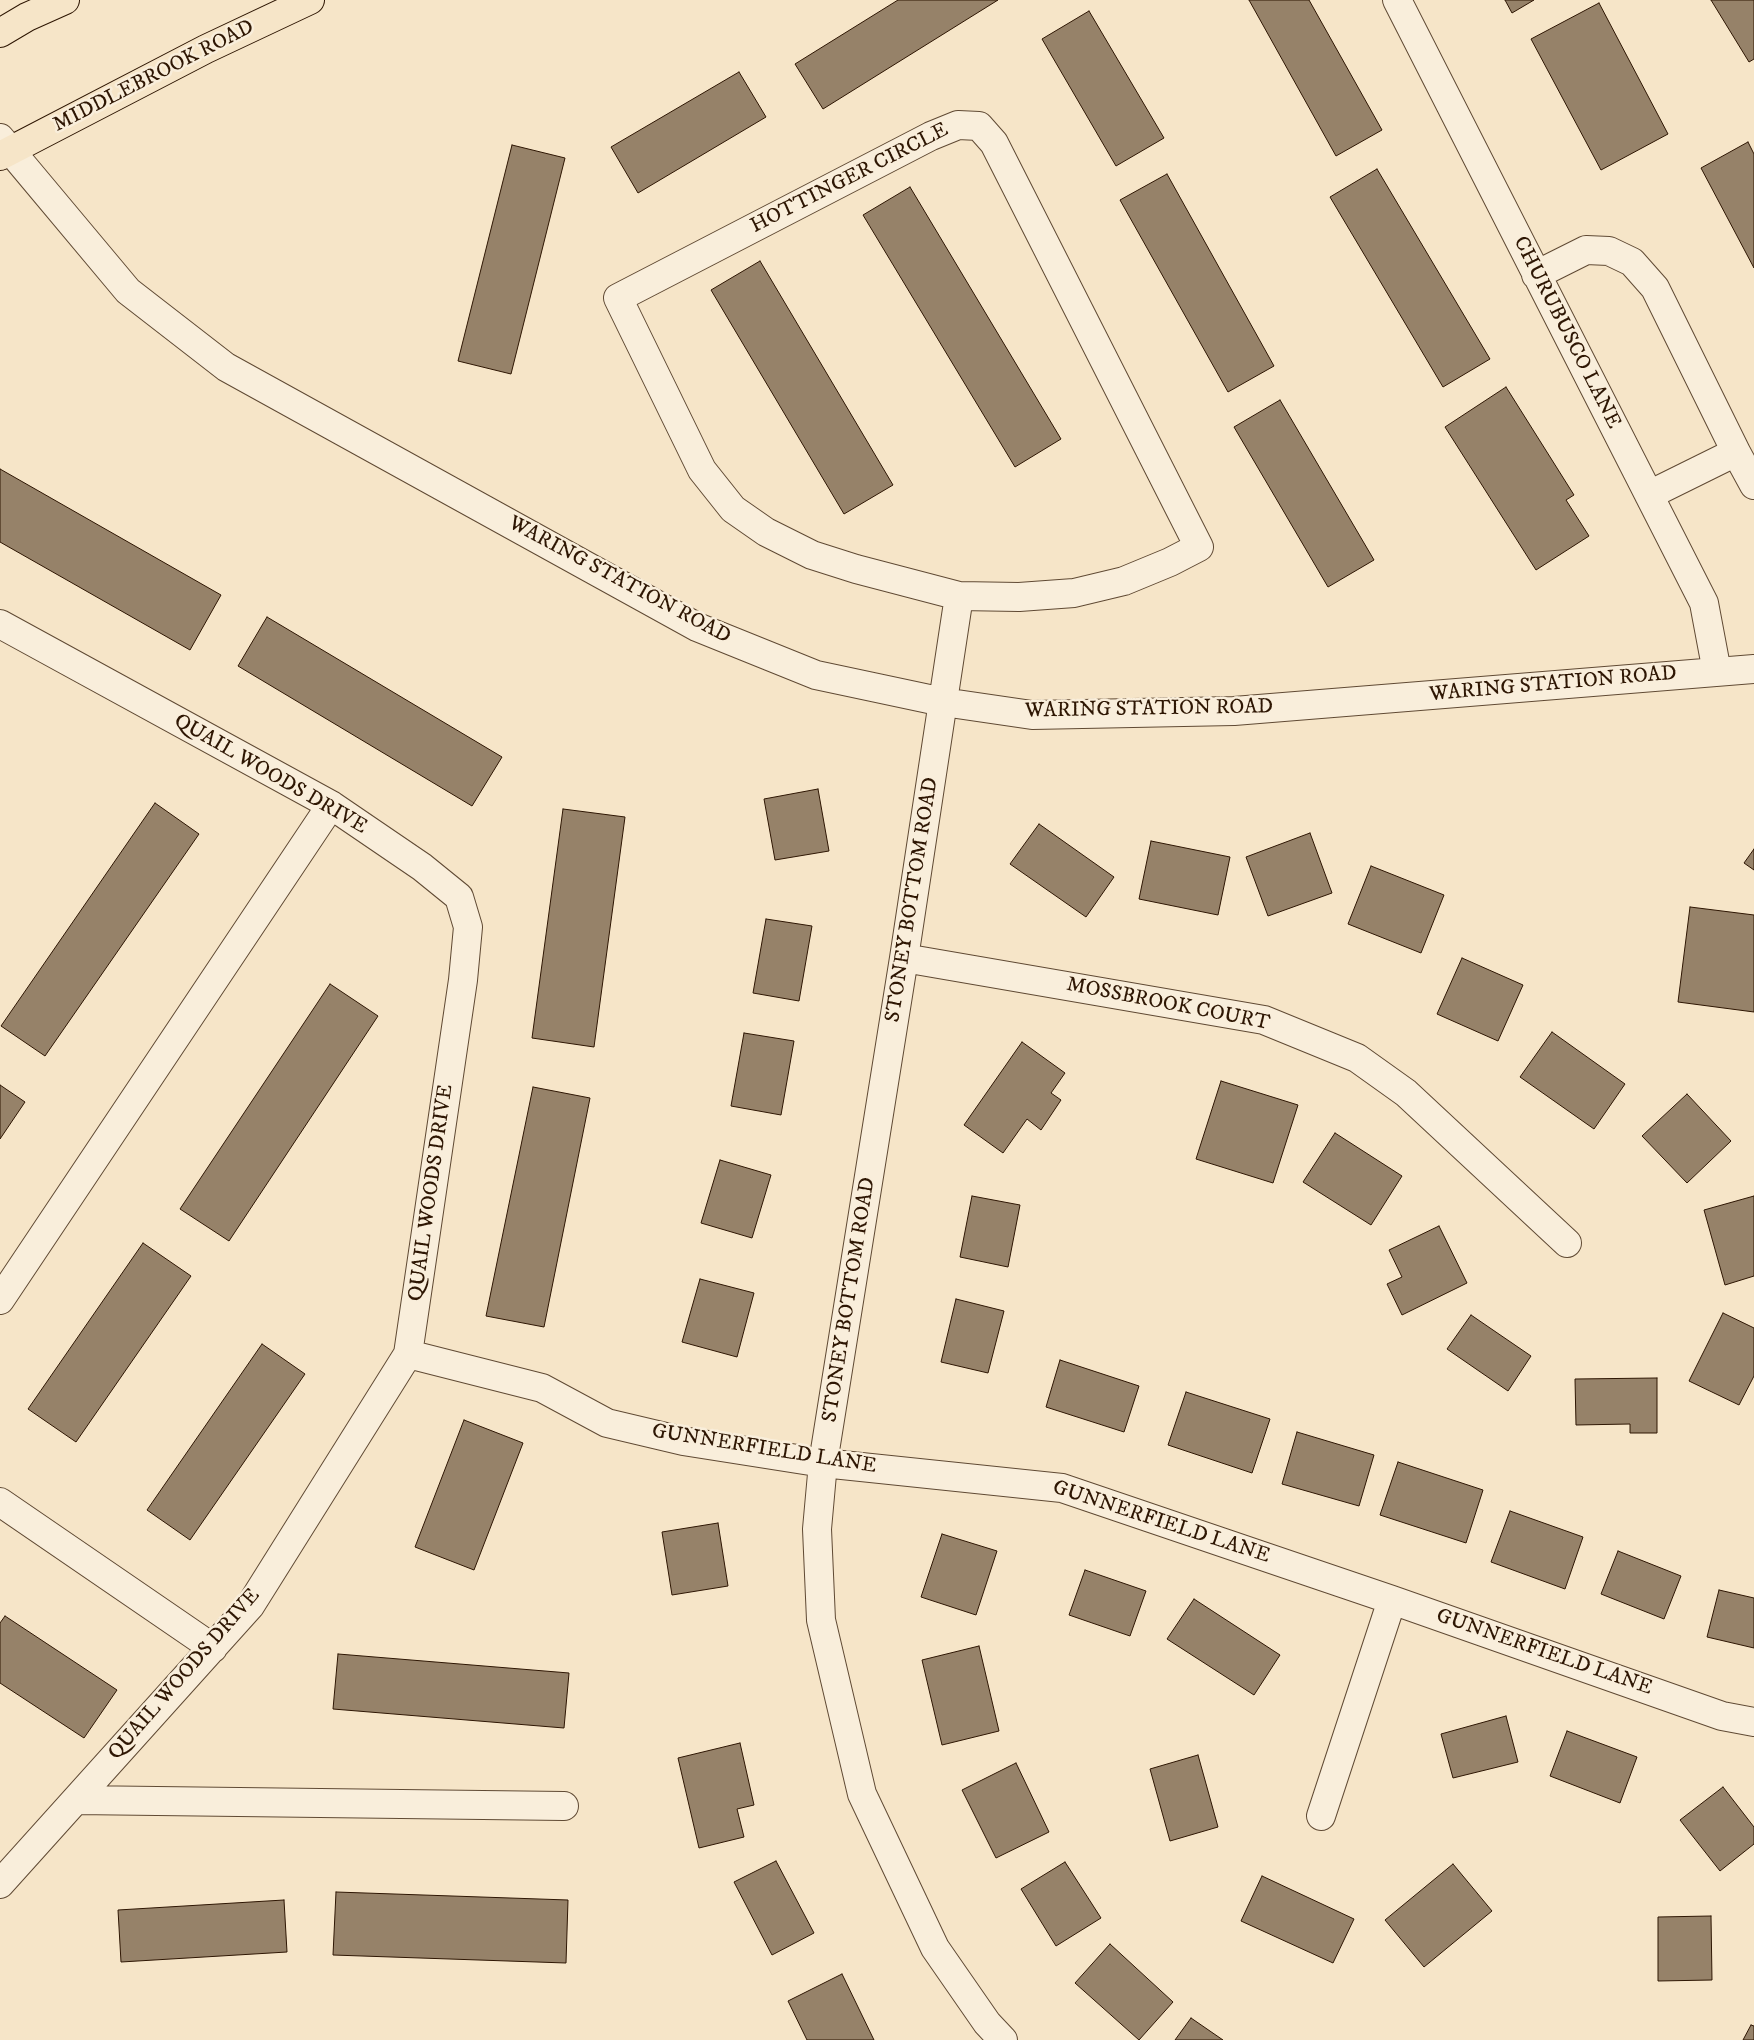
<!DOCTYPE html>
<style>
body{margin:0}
canvas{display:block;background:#f6e5c8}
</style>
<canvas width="1754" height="2040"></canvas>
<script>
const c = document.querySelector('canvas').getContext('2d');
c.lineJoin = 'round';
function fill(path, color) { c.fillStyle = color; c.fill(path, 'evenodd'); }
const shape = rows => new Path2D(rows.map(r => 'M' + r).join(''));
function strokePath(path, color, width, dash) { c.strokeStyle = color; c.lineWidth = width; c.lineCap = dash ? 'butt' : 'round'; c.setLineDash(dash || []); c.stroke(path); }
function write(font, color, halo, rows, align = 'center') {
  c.font = font + ' "IM FELL DW Pica",serif'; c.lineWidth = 5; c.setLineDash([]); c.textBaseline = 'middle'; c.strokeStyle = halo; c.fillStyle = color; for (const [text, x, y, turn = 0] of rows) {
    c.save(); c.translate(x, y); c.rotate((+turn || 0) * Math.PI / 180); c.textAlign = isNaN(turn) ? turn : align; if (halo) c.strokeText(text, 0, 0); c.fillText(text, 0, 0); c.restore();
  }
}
const building = shape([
 [898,0,998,0,823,109,795,64,898,0],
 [1249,0,1309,0,1382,130,1336,156,1249,0],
 [1505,0,1534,0,1512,13,1505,0],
 [1711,0,1754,0,1754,59,1749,62,1711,0],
 [1599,3,1668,134,1601,170,1531,39,1599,3],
 [1089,11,1164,138,1116,166,1042,39,1089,11],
 [739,72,766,117,638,193,611,147,739,72],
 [1748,142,1754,154,1754,268,1701,168,1748,142],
 [512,145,565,158,511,374,458,361,512,145],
 [1377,169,1490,359,1443,387,1330,197,1377,169],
 [1167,174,1274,366,1228,392,1120,200,1167,174],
 [910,187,1061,439,1015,467,863,215,910,187],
 [760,261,893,485,844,514,711,290,760,261],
 [1506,387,1574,495,1566,500,1589,536,1536,570,1445,427,1506,387],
 [1280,400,1374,560,1328,587,1234,427,1280,400],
 [0,469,221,595,190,650,0,542,0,469],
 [267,617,502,757,472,806,238,666,267,617],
 [818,789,829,851,775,860,764,799,818,789],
 [155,803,199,834,45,1056,1,1026,155,803],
 [563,809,625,817,594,1047,532,1038,563,809],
 [1039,824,1114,877,1086,917,1010,864,1039,824],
 [1310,833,1332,893,1268,916,1246,857,1310,833],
 [1151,841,1230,857,1218,915,1139,899,1151,841],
 [1754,849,1754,870,1744,863,1754,849],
 [1371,866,1444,895,1421,953,1348,924,1371,866],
 [1690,907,1754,915,1754,1012,1678,1002,1690,907],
 [766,919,812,926,799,1001,753,993,766,919],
 [1462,958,1523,985,1498,1041,1437,1014,1462,958],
 [330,984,378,1016,229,1241,180,1209,330,984],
 [1552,1032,1625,1084,1594,1129,1520,1077,1552,1032],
 [744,1033,794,1041,781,1115,731,1106,744,1033],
 [1022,1042,1065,1073,1051,1093,1061,1100,1041,1130,1027,1119,1003,1153,964,1125,1022,1042],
 [1221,1081,1298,1105,1273,1183,1196,1159,1221,1081],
 [0,1085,25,1102,0,1139,0,1085],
 [533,1087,590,1098,544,1327,486,1316,533,1087],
 [1687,1094,1731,1141,1687,1183,1642,1136,1687,1094],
 [1335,1133,1402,1176,1371,1225,1303,1182,1335,1133],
 [720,1160,771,1175,752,1238,701,1223,720,1160],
 [972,1196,1020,1205,1008,1267,960,1257,972,1196],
 [1754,1196,1754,1276,1725,1285,1704,1210,1754,1196],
 [1439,1226,1467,1283,1402,1315,1387,1284,1402,1277,1389,1250,1439,1226],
 [143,1243,191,1276,76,1442,28,1409,143,1243],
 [700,1279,754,1293,737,1357,682,1342,700,1279],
 [956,1299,1004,1311,988,1373,941,1362,956,1299],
 [1723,1313,1754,1328,1754,1376,1739,1405,1689,1381,1723,1313],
 [1471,1315,1531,1356,1508,1391,1447,1349,1471,1315],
 [262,1344,305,1374,190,1540,147,1510,262,1344],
 [1060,1360,1139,1386,1124,1432,1046,1407,1060,1360],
 [1657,1378,1657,1433,1630,1433,1630,1424,1576,1425,1575,1379,1657,1378],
 [1186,1392,1270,1419,1252,1473,1168,1445,1186,1392],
 [464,1420,523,1443,474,1570,415,1547,464,1420],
 [1297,1432,1374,1455,1359,1506,1282,1484,1297,1432],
 [1398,1462,1483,1490,1466,1543,1380,1515,1398,1462],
 [1510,1511,1583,1537,1565,1589,1491,1562,1510,1511],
 [718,1523,728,1586,672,1595,662,1532,718,1523],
 [942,1534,997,1551,976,1615,921,1597,942,1534],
 [1618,1551,1681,1576,1664,1619,1601,1594,1618,1551],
 [1085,1570,1146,1591,1130,1636,1069,1615,1085,1570],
 [1719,1590,1754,1598,1754,1648,1707,1637,1719,1590],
 [1194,1599,1280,1655,1254,1695,1167,1639,1194,1599],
 [5,1616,117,1690,84,1738,0,1683,0,1623,5,1616],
 [979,1646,999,1731,942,1745,922,1660,979,1646],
 [338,1654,569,1673,564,1728,333,1709,338,1654],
 [1506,1716,1518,1762,1453,1778,1441,1734,1506,1716],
 [1567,1731,1637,1757,1620,1803,1550,1776,1567,1731],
 [740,1743,754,1805,737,1809,744,1837,699,1848,678,1758,740,1743],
 [1198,1755,1218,1827,1170,1841,1150,1769,1198,1755],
 [1016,1763,1049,1832,996,1858,962,1790,1016,1763],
 [1723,1787,1754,1827,1754,1844,1720,1871,1680,1820,1723,1787],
 [776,1861,814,1933,772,1955,734,1882,776,1861],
 [1065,1862,1101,1918,1056,1946,1021,1889,1065,1862],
 [1453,1864,1492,1911,1424,1967,1385,1920,1453,1864],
 [1262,1876,1354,1919,1333,1963,1241,1921,1262,1876],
 [336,1892,568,1900,566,1963,333,1955,336,1892],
 [284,1900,287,1952,121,1962,118,1910,284,1900],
 [1711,1916,1712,1980,1658,1981,1658,1917,1711,1916],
 [1110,1944,1173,2002,1139,2040,1075,1983,1110,1944],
 [842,1974,874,2040,807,2040,788,2001,842,1974],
 [1191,2018,1223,2040,1175,2040,1191,2018],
 [1751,2025,1754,2026,1754,2040,1743,2040,1751,2025]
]);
const minor = shape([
 [1397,0,1704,603,1717,672],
 [0,138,128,291,226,367,697,627,816,675,943,702,1032,715,1234,711,1754,669],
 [1536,275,1586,250,1609,251,1632,262,1655,288,1736,452,1754,485],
 [1649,495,1736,452],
 [959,596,856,569,812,555,766,532,733,509,702,470,618,298,931,136,958,125,979,126,994,143,1199,547,1170,562,1124,581,1074,593,1019,597,959,596,904,958,823,1463,817,1529,821,1620,862,1794,935,1948,987,2023,1003,2040],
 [0,624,331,805,422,867,459,897,468,927,463,980,408,1354,250,1606,0,1884],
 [904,958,1264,1020,1357,1058,1406,1093,1567,1243],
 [0,1300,331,805],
 [408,1354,542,1388,607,1423,683,1441,823,1463,1062,1488,1392,1600,1722,1716,1754,1722],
 [0,1502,213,1648],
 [76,1800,564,1806],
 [1321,1816,1392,1600]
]);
const major = shape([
 [0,33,27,17,65,0],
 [0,156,206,49,310,0]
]);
const streetNames = [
 ["MIDDLEBROOK ROAD",154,77,-27],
 ["HOTTINGER CIRCLE",850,179,-27],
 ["CHURUBUSCO LANE",1566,333,63],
 ["WARING STATION ROAD",619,581,28],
 ["WARING STATION ROAD",1553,685,-5],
 ["WARING STATION ROAD",1149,710,-1],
 ["QUAIL WOODS DRIVE",270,775,30],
 ["STONEY BOTTOM ROAD",913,900,-81],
 ["MOSSBROOK COURT",1168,1005,11],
 ["QUAIL WOODS DRIVE",432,1193,-82],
 ["STONEY BOTTOM ROAD",850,1300,-81],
 ["GUNNERFIELD LANE",764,1450,9],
 ["GUNNERFIELD LANE",1161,1523,18],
 ["GUNNERFIELD LANE",1544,1653,19],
 ["QUAIL WOODS DRIVE",185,1675,-49]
];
fill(building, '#968269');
strokePath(building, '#2e1603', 1);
strokePath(minor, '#604a34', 30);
strokePath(major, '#2e1603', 30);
strokePath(minor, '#f9eedb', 28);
strokePath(major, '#f6e5c8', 28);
write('21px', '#2e1603', '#f9eedb', streetNames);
</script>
